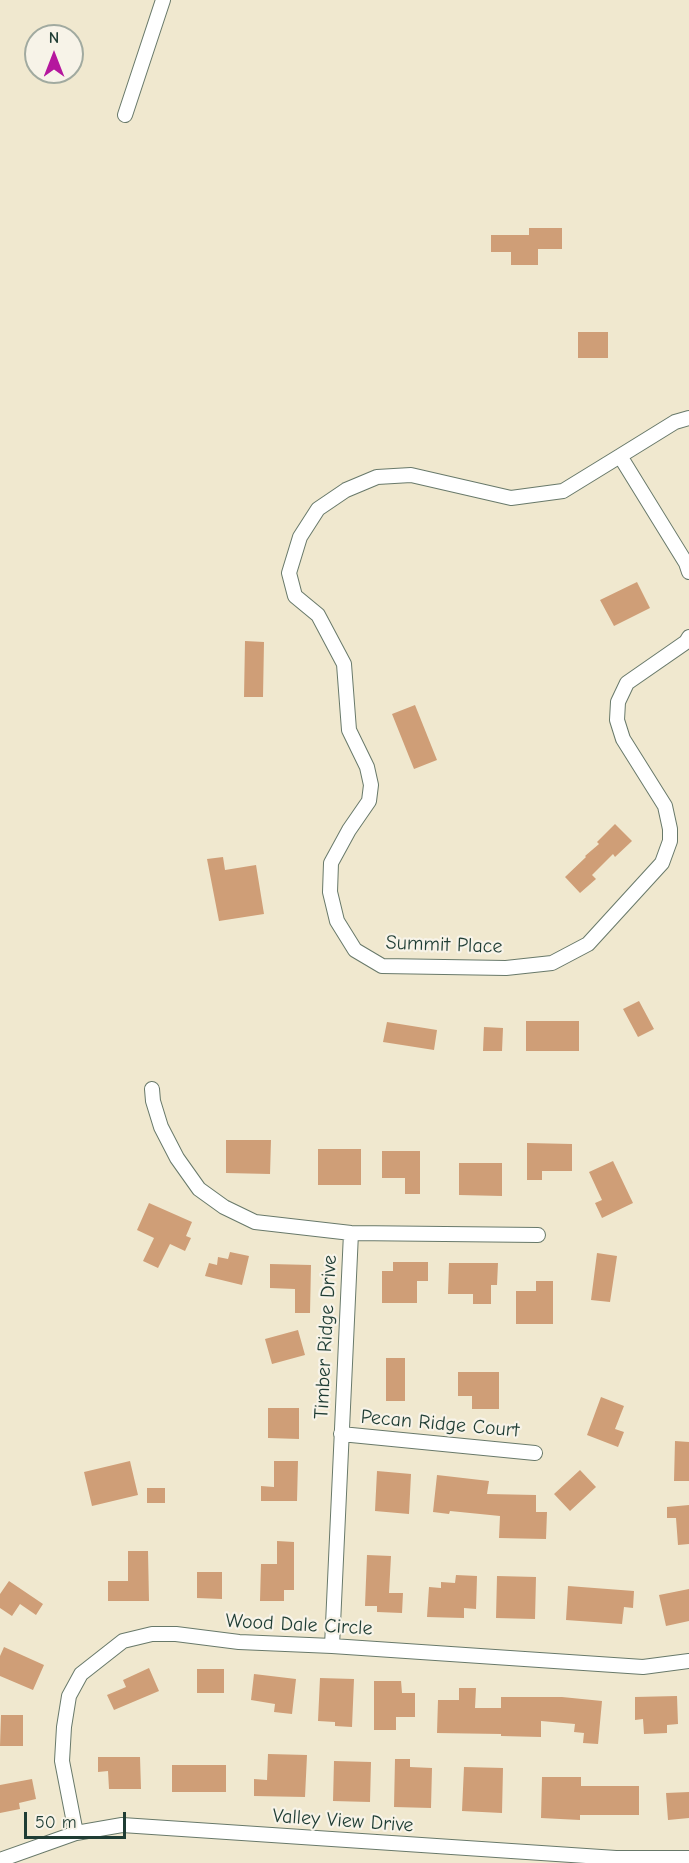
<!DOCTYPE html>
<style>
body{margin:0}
#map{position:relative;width:689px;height:1863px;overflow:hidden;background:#f0e8cf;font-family:"Comic Neue",sans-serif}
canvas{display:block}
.north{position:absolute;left:24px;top:24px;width:60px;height:60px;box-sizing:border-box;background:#f7f3e8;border:2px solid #a1aaa0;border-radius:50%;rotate:0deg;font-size:16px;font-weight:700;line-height:24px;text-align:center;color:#1f3d34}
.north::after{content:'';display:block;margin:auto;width:21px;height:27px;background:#b5179e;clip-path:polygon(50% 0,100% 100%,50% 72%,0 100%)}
.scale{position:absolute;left:24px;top:1812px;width:102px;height:27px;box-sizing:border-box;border:3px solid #1f3d34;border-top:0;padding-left:8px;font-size:18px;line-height:21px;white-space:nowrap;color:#1f3d34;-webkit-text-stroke:4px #f7f3e8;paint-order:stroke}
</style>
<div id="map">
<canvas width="689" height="1863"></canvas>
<div class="north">N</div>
<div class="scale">50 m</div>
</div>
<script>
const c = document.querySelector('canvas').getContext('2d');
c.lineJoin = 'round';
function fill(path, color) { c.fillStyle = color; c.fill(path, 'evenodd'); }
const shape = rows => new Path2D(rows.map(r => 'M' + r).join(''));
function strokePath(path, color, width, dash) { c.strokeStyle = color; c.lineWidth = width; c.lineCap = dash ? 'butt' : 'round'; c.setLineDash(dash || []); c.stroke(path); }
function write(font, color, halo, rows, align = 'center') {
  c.font = font + ' "Comic Neue",sans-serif'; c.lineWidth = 4.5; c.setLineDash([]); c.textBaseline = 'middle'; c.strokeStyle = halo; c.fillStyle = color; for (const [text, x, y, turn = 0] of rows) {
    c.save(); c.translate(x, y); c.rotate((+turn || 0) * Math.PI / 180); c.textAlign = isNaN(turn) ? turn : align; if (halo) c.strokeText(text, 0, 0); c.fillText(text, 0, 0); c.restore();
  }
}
const building = shape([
 [529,228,562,228,562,249,538,249,538,265,511,265,511,252,491,252,491,235,529,235],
 [578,332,608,332,608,358,578,358],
 [637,582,650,608,614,626,600,600],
 [245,641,264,642,263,697,244,697],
 [415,705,437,760,414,769,392,714],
 [615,824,632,841,615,857,613,854,592,875,596,879,580,893,565,877,586,857,585,856,599,844,597,842],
 [223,857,225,870,256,865,264,914,219,921,207,859],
 [639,1001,654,1029,638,1037,623,1009],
 [526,1021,579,1021,579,1051,526,1051],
 [387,1022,437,1030,434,1050,383,1042],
 [484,1027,503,1028,502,1051,483,1051],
 [226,1140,271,1140,270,1174,226,1173],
 [527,1143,572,1144,572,1171,542,1171,542,1180,527,1180],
 [318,1149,361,1149,361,1185,318,1185],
 [382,1151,420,1151,420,1194,405,1194,405,1178,382,1178],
 [613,1161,633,1203,602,1218,595,1203,602,1200,589,1172],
 [459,1163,502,1163,502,1196,459,1195],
 [149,1203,192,1222,186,1236,191,1238,185,1251,170,1244,158,1268,143,1261,154,1238,137,1230],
 [230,1252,249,1256,242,1285,205,1276,209,1263,217,1265,218,1257,228,1259],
 [597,1253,617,1256,610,1302,591,1300],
 [393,1262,428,1262,428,1281,417,1281,417,1303,382,1303,382,1271,393,1271],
 [449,1263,498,1263,497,1285,491,1285,491,1304,473,1304,473,1294,448,1294],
 [270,1264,311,1265,310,1313,295,1313,295,1289,270,1288],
 [536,1281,553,1281,553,1324,516,1324,516,1291,536,1291],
 [298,1330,305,1355,272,1364,265,1339],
 [386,1358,405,1358,405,1401,386,1401],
 [458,1372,499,1372,499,1409,472,1409,472,1396,458,1396],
 [601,1397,624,1406,615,1429,624,1432,618,1447,587,1435],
 [268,1408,299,1408,299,1439,268,1438],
 [675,1441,689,1442,689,1481,674,1481],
 [130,1461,138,1495,92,1506,84,1472],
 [274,1461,298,1461,297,1501,261,1501,261,1486,274,1487],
 [580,1470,596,1487,570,1511,554,1494],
 [377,1471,411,1474,409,1514,375,1511],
 [437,1475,489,1481,487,1494,536,1495,536,1512,547,1512,546,1539,499,1538,500,1516,450,1511,449,1514,433,1512],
 [147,1488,165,1488,165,1503,147,1503],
 [689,1505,689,1544,678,1545,676,1518,667,1518,667,1507],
 [277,1541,294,1542,294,1590,284,1590,284,1601,260,1601,261,1564,277,1564],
 [128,1551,148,1551,149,1601,108,1601,108,1581,128,1581],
 [367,1555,391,1556,389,1593,403,1593,402,1613,377,1612,377,1606,365,1606],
 [197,1572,222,1572,222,1599,197,1598],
 [456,1575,477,1576,476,1609,464,1608,464,1618,427,1617,429,1587,441,1588,441,1582,455,1583],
 [497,1576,536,1577,535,1619,496,1618],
 [9,1581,43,1604,36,1615,20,1604,12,1616,0,1608,0,1594],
 [568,1586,634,1591,633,1608,624,1607,622,1624,566,1620],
 [689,1589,689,1621,666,1626,659,1595],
 [4,1647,44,1665,33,1690,0,1676,0,1656],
 [149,1668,159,1691,114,1710,107,1695,126,1687,123,1680],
 [197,1669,224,1669,224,1693,197,1693],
 [254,1674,296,1679,292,1714,274,1712,275,1704,251,1700],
 [320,1678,354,1679,352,1727,335,1726,335,1722,318,1721],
 [374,1681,401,1681,402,1693,415,1693,415,1717,396,1717,396,1730,374,1730],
 [459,1688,476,1688,475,1708,501,1708,501,1697,562,1697,602,1701,598,1744,583,1743,584,1733,574,1732,575,1724,541,1721,541,1737,501,1736,501,1734,437,1733,438,1700,459,1700],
 [677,1696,678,1724,667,1725,667,1733,644,1734,643,1719,635,1720,635,1697],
 [1,1715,23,1715,23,1746,0,1746],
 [268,1754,307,1755,305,1797,254,1796,254,1779,267,1780],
 [98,1757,140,1757,141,1789,109,1789,108,1771,98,1772],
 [395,1759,410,1759,410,1767,432,1768,431,1808,394,1807],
 [334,1761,371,1762,370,1802,333,1801],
 [172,1765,226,1765,226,1792,172,1792],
 [464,1767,503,1768,502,1813,462,1811],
 [542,1777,581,1777,581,1786,639,1786,639,1815,580,1815,580,1820,541,1818],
 [32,1779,36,1799,19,1803,20,1809,0,1813,0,1785],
 [689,1792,689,1818,668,1820,666,1793]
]);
const minor = shape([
 [125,115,163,0],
 [620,456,675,422,689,418],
 [689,572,686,563,620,456,563,491,511,498,411,475,377,477,346,490,318,509,300,537,289,573,295,596,318,615,344,664,349,730,367,767,371,785,369,801,349,830,331,863,330,892,337,921,355,950,382,966,506,968,552,963,588,944,662,863,670,841,670,829,665,806,623,739,617,720,618,702,627,683,686,642,689,637],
 [152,1089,153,1101,161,1127,177,1158,199,1189,224,1207,255,1222,351,1233,538,1235],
 [341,1434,535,1453],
 [332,1646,351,1233],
 [76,1833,62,1761,64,1727,69,1696,81,1674,123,1641,152,1634,176,1634,239,1642,332,1646,643,1667,689,1661],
 [0,1860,76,1833,122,1825,616,1858,689,1858]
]);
const streetNames = [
 ["Summit Place",444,945,2],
 ["Timber Ridge Drive",326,1337,-87],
 ["Pecan Ridge Court",440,1424,5],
 ["Wood Dale Circle",299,1625,3],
 ["Valley View Drive",343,1821,4]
];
fill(building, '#cf9e77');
strokePath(minor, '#68796a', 16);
strokePath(minor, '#fff', 14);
write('20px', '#1f3d34', '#f7f3e8', streetNames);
</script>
